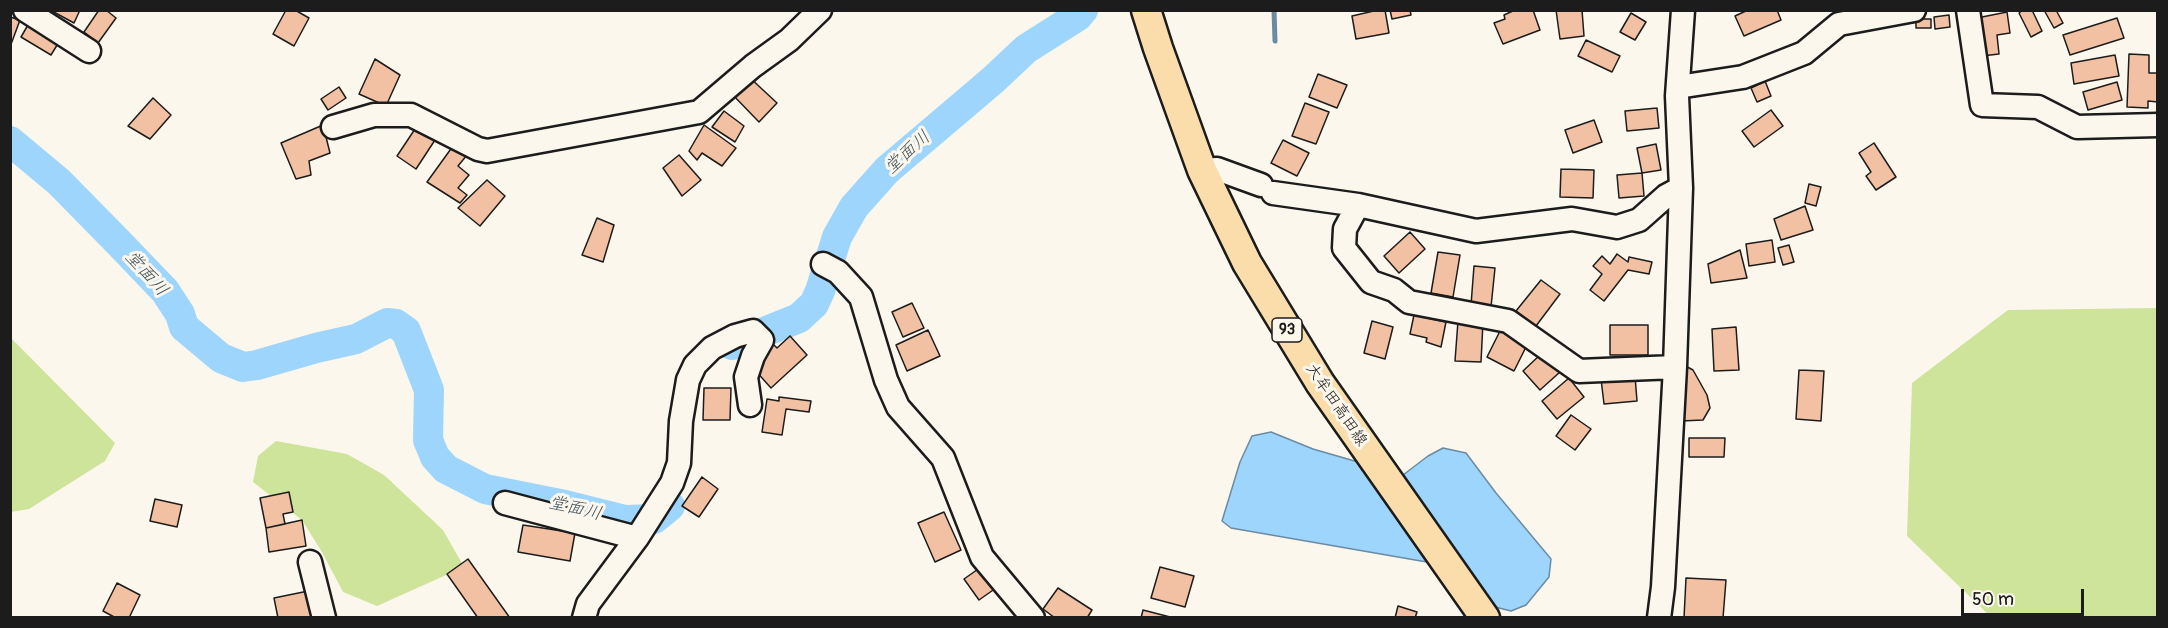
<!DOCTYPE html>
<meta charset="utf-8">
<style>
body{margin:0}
#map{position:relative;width:2168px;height:628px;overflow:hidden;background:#fbf7ec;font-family:Pangolin,sans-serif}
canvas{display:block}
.frame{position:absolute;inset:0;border:12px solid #1c1c1c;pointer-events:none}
.scale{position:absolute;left:1961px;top:589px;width:123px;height:27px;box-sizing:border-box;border:3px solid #1c1c1c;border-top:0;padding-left:8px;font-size:18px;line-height:21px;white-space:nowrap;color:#1c1c1c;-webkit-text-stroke:4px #fbf7ec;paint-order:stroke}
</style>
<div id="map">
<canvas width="2168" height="628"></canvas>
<div class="frame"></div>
<div class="scale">50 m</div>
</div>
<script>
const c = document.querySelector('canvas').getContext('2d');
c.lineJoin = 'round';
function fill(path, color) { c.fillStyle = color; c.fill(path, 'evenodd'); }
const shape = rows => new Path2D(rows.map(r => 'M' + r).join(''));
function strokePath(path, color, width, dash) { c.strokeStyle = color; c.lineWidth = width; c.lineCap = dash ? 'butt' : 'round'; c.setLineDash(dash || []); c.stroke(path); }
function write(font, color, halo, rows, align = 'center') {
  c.font = font + ' Pangolin,"Klee One",sans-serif'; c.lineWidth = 6; c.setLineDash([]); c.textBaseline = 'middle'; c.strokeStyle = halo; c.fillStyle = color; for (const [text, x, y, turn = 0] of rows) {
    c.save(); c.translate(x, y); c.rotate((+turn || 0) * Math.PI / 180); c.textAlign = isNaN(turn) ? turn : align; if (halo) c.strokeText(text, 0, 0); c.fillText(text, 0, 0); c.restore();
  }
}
const green = shape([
 [2157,308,2157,617,1991,617,1907,536,1912,383,2008,310],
 [11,338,115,443,105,461,29,509,11,512],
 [276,441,347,454,384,475,443,530,464,567,377,606,343,592,322,552,302,520,253,482,258,456]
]);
const water = shape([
 [1271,432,1313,449,1403,475,1428,456,1443,448,1466,453,1496,493,1551,559,1549,577,1526,605,1511,611,1479,603,1444,565,1231,528,1222,521,1240,462,1252,436,1271,432]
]);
const stream = shape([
 [1274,10,1275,41]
]);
const river = shape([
 [10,141,59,182,119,243,165,291,180,314,184,327,221,358,243,367,257,365,316,348,356,339,387,323,396,324,406,331,429,390,428,440,435,457,446,469,485,489,565,505,625,520,654,519,670,506],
 [732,345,799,318,814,304,820,291,837,237,854,207,887,170,993,80,1026,49,1078,16,1083,10]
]);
const building = shape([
 [50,10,80,10,74,23,50,10],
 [99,10,106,10,116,18,98,43,84,32,99,10],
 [286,10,295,10,309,18,294,46,273,34,286,10],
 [1378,10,1385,10,1389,33,1356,39,1352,16,1378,10],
 [1390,10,1410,10,1411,15,1392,19,1390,10],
 [1515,10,1533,10,1540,30,1503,44,1494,23,1505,19,1504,15,1515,10],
 [1556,10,1582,10,1584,36,1560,39,1556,10],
 [1748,10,1777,10,1781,20,1744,36,1735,16,1748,10],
 [2023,10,2032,10,2042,31,2031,37,2019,13,2023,10],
 [2044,10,2056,10,2063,23,2054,28,2044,10],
 [2007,12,2010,33,1997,35,1999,54,1982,56,1977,18,2007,12],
 [1631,13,1646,22,1635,40,1620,32,1631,13],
 [1949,15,1950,27,1935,29,1934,17,1949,15],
 [10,17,20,20,10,47,10,17],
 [32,18,62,37,51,55,21,37,32,18],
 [2117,18,2124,38,2070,55,2063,35,2117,18],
 [1916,19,1931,19,1931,28,1916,28,1916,19],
 [1586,40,1620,56,1612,72,1578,56,1586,40],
 [2129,54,2149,55,2149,73,2158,73,2158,102,2148,101,2148,108,2127,107,2129,54],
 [2115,55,2119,76,2074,84,2071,63,2115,55],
 [375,59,400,75,386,106,359,94,375,59],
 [1318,74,1347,85,1337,108,1309,97,1318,74],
 [748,76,777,103,759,122,730,92,748,76],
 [1765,81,1771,96,1757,102,1751,88,1765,81],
 [2117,82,2122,100,2088,110,2083,92,2117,82],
 [339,87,346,98,328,110,321,99,339,87],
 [153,98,171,115,150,139,128,126,153,98],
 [1305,103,1329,112,1316,144,1292,136,1305,103],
 [1657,108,1659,128,1627,131,1625,111,1657,108],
 [1771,110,1783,126,1754,147,1742,131,1771,110],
 [724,111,744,126,735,142,712,127,724,111],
 [1594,120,1602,142,1573,153,1565,130,1594,120],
 [323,125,330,153,309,161,311,175,296,179,281,143,323,125],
 [704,125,736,148,722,166,702,153,697,160,689,151,704,125],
 [415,129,435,140,416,169,397,156,415,129],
 [1283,140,1309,153,1297,176,1271,163,1283,140],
 [1874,143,1896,177,1876,190,1866,176,1871,172,1859,153,1874,143],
 [1656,144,1661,170,1642,173,1637,148,1656,144],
 [453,146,467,155,458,166,469,175,458,188,467,195,460,203,427,182,453,146],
 [679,155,701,180,682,196,663,168,679,155],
 [1561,169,1594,170,1593,198,1560,197,1561,169],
 [1642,173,1644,196,1619,198,1617,175,1642,173],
 [487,180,505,196,480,226,458,208,487,180],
 [1809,184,1821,187,1816,206,1805,203,1809,184],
 [1805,206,1813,230,1781,240,1774,219,1805,206],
 [597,218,614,225,603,262,582,255,597,218],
 [1410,232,1425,249,1399,273,1384,256,1410,232],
 [1772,240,1775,262,1749,266,1746,244,1772,240],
 [1789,245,1794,262,1783,265,1778,248,1789,245],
 [1740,250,1747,278,1711,283,1708,264,1740,250],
 [1438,252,1460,255,1453,297,1431,293,1438,252],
 [1617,254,1628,262,1629,257,1652,262,1649,274,1628,270,1604,301,1590,290,1602,274,1593,266,1602,256,1610,264,1617,254],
 [1474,266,1495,268,1491,307,1471,305,1474,266],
 [1541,280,1560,294,1536,326,1516,311,1541,280],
 [912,303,924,328,903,337,892,312,912,303],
 [1414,315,1446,322,1441,347,1426,342,1427,338,1410,334,1414,315],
 [1372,321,1393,327,1385,359,1364,353,1372,321],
 [1458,321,1483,322,1481,362,1455,361,1458,321],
 [1610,325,1648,325,1648,355,1610,355,1610,325],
 [1736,327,1739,370,1714,371,1712,329,1736,327],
 [1501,329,1528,343,1514,371,1487,357,1501,329],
 [928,330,940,356,907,371,896,345,928,330],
 [790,336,807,355,771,388,754,369,766,357,762,352,772,343,777,348,790,336],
 [1542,353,1560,372,1540,390,1523,371,1542,353],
 [1680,363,1693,370,1707,395,1710,408,1703,420,1681,421,1680,363],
 [1799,370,1824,371,1821,421,1796,419,1799,370],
 [1635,376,1637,401,1604,404,1601,379,1635,376],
 [1569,378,1584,397,1557,419,1542,401,1569,378],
 [704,388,731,388,730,420,703,420,704,388],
 [779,397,811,401,809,412,786,409,782,435,762,432,767,399,779,401,779,397],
 [1571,415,1591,429,1575,450,1556,436,1571,415],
 [1689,438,1725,438,1724,457,1689,457,1689,438],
 [702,477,718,489,699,517,682,506,702,477],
 [289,492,293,512,283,514,285,524,266,528,260,498,289,492],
 [155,499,182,505,177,527,150,521,155,499],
 [944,512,961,550,935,562,918,523,944,512],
 [302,520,306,546,269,552,266,528,302,520],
 [523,525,575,533,570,561,518,552,523,525],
 [468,559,510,618,478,618,447,574,468,559],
 [981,567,996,588,979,600,964,579,981,567],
 [1160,567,1194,576,1185,607,1151,598,1160,567],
 [1686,578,1726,580,1723,618,1684,618,1686,578],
 [117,583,140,595,129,618,116,618,103,611,117,583],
 [1058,588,1092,610,1087,618,1055,618,1043,609,1058,588],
 [313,590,319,618,278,618,274,598,313,590],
 [1398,606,1417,612,1415,618,1395,618,1398,606],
 [1143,610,1174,618,1141,618,1143,610]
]);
const minor = shape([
 [25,10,89,51],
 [1968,10,1982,105,2038,107,2077,127,2158,125],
 [1678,87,1743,77,1804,53,1839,24,1914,10],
 [333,127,374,115,411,115,478,149,487,151,699,112,753,66,789,40,820,10],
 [1202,170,1217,169,1261,185],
 [1273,193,1358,205,1476,231,1572,219,1617,227,1639,220,1666,196,1681,188],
 [1358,205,1345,229,1344,248,1371,282,1394,290,1409,302,1508,321,1579,371,1675,367],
 [823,264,838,272,861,297,886,380,898,407,943,458,982,557,1033,618],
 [505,503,637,538],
 [310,562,324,618],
 [584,618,588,604,637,538,672,483,679,463,681,421,688,380,695,365,712,348,735,336,753,331,762,340,753,356,746,377,750,405],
 [1659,618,1663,587,1675,367,1681,188,1677,96,1683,10]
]);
const major = shape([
 [1146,10,1158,48,1202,170,1247,263,1320,383,1485,618]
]);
const shields = [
 [1287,330,30]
];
const shieldNames = [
 ["93",1287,330]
];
const streetNames = [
 ["大牟田高田線",1336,405,56]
];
const waterNames = [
 ["堂面川",908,153,-42],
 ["堂面川",146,274,48],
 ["堂面川",575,509,13]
];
fill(green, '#cde49a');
fill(water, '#9ed5fd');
strokePath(water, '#6a8ba3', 1.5);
strokePath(stream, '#6a8ba3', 5);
strokePath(river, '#9ed5fd', 30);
fill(building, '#f2c0a2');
strokePath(building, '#1c1c1c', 1.5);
strokePath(minor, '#1c1c1c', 27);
strokePath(major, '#1c1c1c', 33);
strokePath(minor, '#fbf7ec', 22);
strokePath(major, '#fbddab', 28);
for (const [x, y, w] of shields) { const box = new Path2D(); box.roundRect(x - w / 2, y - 12, w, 24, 4.5); c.fillStyle = '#fbf7ec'; c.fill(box); strokePath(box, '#1c1c1c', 1.5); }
write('bold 15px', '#1c1c1c', null, shieldNames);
write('16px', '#1c1c1c', '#fbf7ec', streetNames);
write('italic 18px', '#435460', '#fbf7ec', waterNames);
</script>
